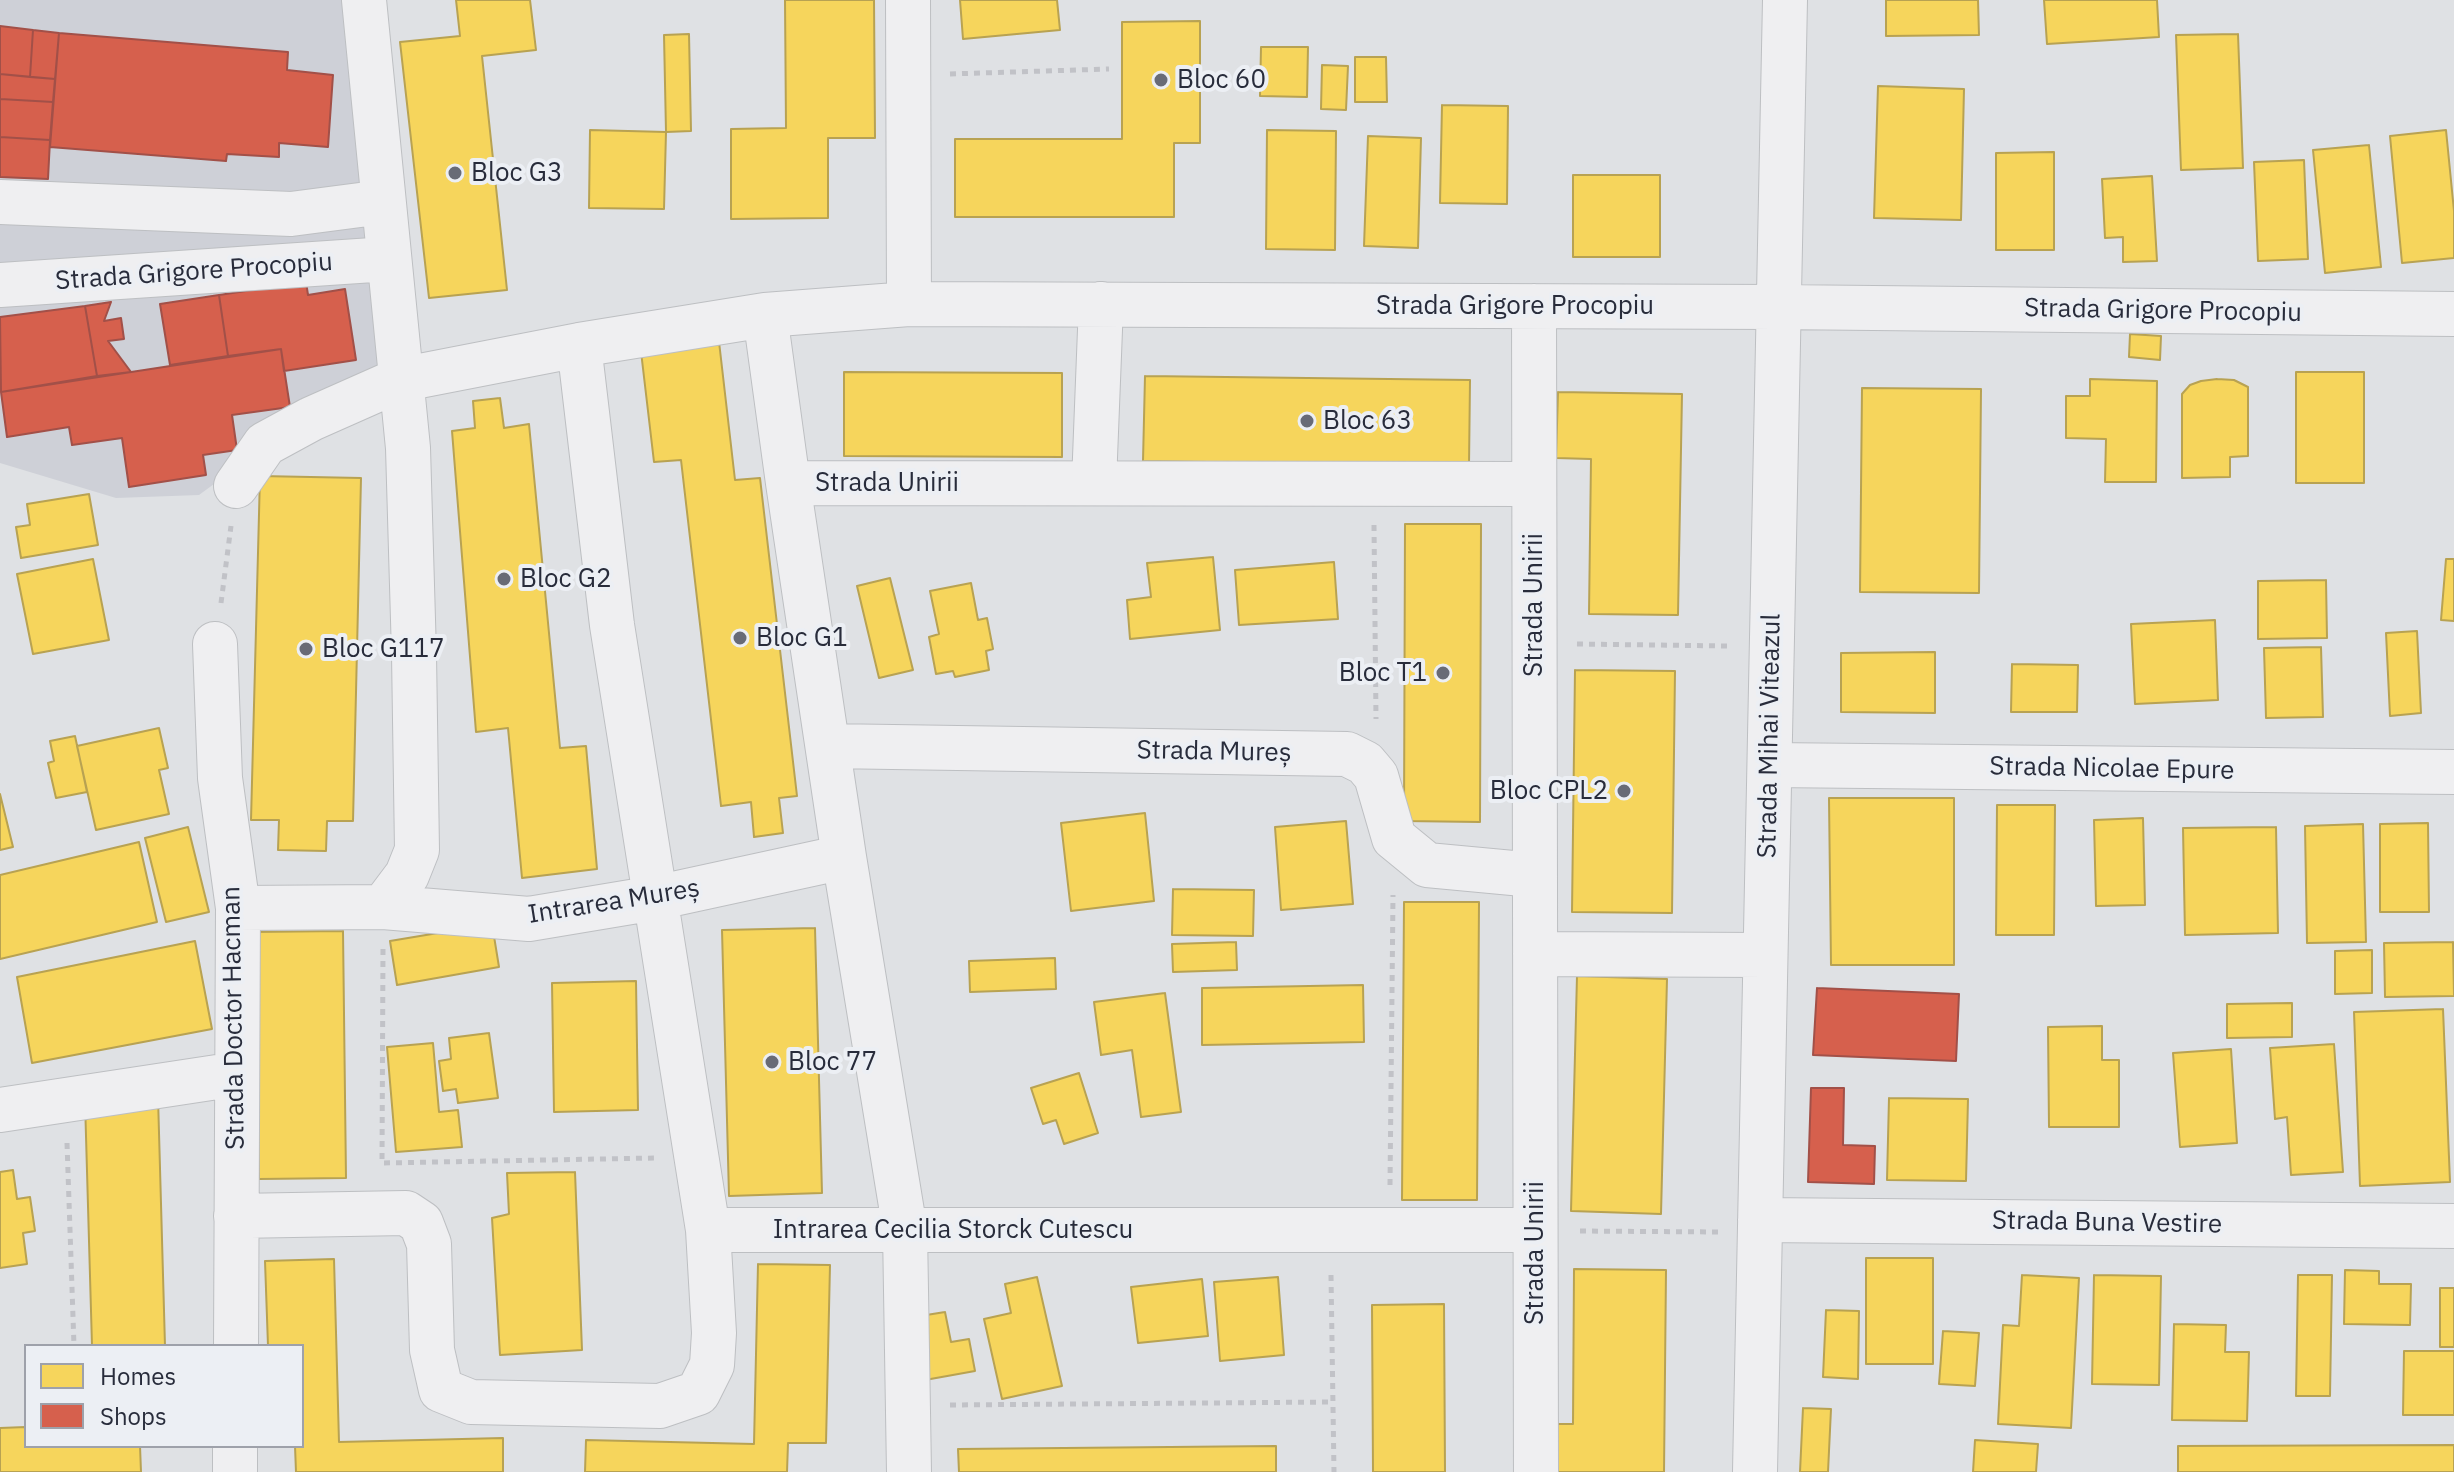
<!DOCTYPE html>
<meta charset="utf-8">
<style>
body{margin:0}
#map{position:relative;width:2454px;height:1472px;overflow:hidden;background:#dfe1e4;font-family:"IBM Plex Sans",sans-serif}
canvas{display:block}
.legend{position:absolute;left:24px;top:1344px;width:280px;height:104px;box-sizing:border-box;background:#eceff4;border:2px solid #9ea1aa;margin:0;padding:10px 14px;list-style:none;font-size:24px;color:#282c3b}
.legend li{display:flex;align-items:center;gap:16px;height:40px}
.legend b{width:40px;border:2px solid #9ea1aa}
</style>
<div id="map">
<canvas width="2454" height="1472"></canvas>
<ul class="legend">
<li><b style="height:22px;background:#f6d55c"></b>Homes</li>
<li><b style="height:22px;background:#d6604d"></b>Shops</li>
</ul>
</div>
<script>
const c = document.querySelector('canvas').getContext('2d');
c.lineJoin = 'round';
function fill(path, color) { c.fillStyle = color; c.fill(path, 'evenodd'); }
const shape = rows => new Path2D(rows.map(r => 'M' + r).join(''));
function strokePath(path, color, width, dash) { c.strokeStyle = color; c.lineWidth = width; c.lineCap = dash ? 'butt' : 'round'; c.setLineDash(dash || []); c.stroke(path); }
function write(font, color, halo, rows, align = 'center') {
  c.font = font + ' "IBM Plex Sans",sans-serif'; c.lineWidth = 8; c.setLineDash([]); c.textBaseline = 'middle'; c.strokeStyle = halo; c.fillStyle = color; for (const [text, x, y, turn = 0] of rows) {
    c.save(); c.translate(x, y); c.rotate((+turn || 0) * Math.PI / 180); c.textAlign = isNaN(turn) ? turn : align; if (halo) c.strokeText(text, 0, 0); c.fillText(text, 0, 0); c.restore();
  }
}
const built = shape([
 [0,0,346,0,380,370,244,462,199,495,116,498,0,463]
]);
const homes = shape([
 [456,0,530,0,536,50,482,56,507,290,429,298,400,42,460,36,456,0],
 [785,0,874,0,875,138,828,138,828,218,731,219,731,129,786,128,785,0],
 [960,0,1057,0,1060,30,963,39,960,0],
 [1886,0,1978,0,1979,35,1886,36,1886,0],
 [2044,0,2157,0,2159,37,2047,44,2044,0],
 [1200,21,1200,143,1174,143,1174,217,955,217,955,139,1122,139,1122,22,1200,21],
 [689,34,691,131,666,132,664,35,689,34],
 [2238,34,2243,168,2181,170,2176,35,2238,34],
 [1261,47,1308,47,1307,97,1260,96,1261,47],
 [1355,57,1386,57,1387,102,1355,102,1355,57],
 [1322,65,1348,66,1346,110,1321,109,1322,65],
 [1878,86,1964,89,1961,220,1874,218,1878,86],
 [1442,105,1508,106,1507,204,1440,203,1442,105],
 [590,130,666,132,664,209,589,208,590,130],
 [1267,130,1336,131,1335,250,1266,249,1267,130],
 [2446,130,2454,211,2454,258,2402,263,2390,136,2446,130],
 [1368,136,1421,138,1418,248,1364,246,1368,136],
 [2369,145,2381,267,2325,273,2313,150,2369,145],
 [2054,152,2054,250,1996,250,1996,153,2054,152],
 [2304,160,2308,259,2258,261,2254,162,2304,160],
 [1573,175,1660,175,1660,257,1573,257,1573,175],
 [2152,176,2157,261,2123,262,2123,237,2105,238,2102,179,2152,176],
 [718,333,735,480,760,478,797,796,779,798,783,833,754,837,751,802,721,806,681,460,654,462,640,343,718,333],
 [2130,334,2161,336,2160,360,2129,357,2130,334],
 [844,372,1062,373,1062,457,844,456,844,372],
 [2296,372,2364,372,2364,483,2296,483,2296,372],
 [1145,376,1470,380,1469,466,1143,461,1145,376],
 [2090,379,2157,381,2156,482,2105,482,2106,439,2066,438,2066,396,2090,396,2090,379],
 [2217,379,2234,380,2248,387,2248,456,2230,457,2230,477,2182,478,2182,394,2190,385,2201,381,2217,379],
 [1862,388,1981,389,1979,593,1860,592,1862,388],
 [1558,392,1682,394,1678,615,1589,614,1591,459,1556,458,1558,392],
 [500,398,504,428,529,424,560,748,586,746,597,869,522,878,508,728,476,732,452,431,475,428,473,401,500,398],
 [260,476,361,478,353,821,327,821,326,851,278,850,279,820,251,820,260,476],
 [89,494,98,545,21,558,16,527,30,525,27,504,89,494],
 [1405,524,1481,524,1480,822,1404,821,1405,524],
 [1213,557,1220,630,1130,639,1127,600,1151,597,1147,563,1213,557],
 [93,559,109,640,33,654,17,574,93,559],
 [2446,559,2454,559,2454,621,2441,620,2446,559],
 [1334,562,1338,619,1239,625,1235,570,1334,562],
 [890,578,913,670,879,678,857,586,890,578],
 [2326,580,2327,638,2258,639,2258,581,2326,580],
 [971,583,978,620,987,618,993,649,986,651,989,670,955,677,953,671,936,674,929,637,939,634,930,591,971,583],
 [2215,620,2218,700,2135,704,2131,624,2215,620],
 [2417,631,2421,713,2390,716,2386,633,2417,631],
 [2321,647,2323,717,2266,718,2264,648,2321,647],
 [1935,652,1935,713,1841,712,1841,653,1935,652],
 [2012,664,2078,665,2077,712,2011,712,2012,664],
 [1575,670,1675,671,1672,913,1572,912,1575,670],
 [159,728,168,768,159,770,169,814,96,830,77,746,159,728],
 [75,736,87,792,56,798,48,763,54,761,50,741,75,736],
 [0,794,13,847,0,850,0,794],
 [1829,798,1954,798,1954,965,1831,965,1829,798],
 [1997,805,2055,805,2054,935,1996,935,1997,805],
 [1145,813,1154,901,1071,911,1061,823,1145,813],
 [2143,818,2145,905,2096,906,2094,820,2143,818],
 [1346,821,1353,904,1281,910,1275,827,1346,821],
 [2428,823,2429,912,2380,912,2380,824,2428,823],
 [2363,824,2366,942,2307,943,2305,826,2363,824],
 [188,827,209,912,166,922,145,838,188,827],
 [2276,827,2278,933,2185,935,2183,828,2276,827],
 [139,842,157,922,0,959,0,875,139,842],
 [1173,889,1254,890,1253,936,1172,935,1173,889],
 [1404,902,1479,902,1477,1200,1402,1200,1404,902],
 [492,924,499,967,397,985,390,941,492,924],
 [815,928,822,1193,729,1196,722,930,815,928],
 [343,931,346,1178,259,1179,254,932,343,931],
 [195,941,212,1029,32,1063,17,977,195,941],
 [1236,942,1237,970,1173,972,1172,944,1236,942],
 [2453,942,2454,996,2385,997,2384,943,2453,942],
 [2372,950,2372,993,2335,994,2335,951,2372,950],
 [1055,958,1056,989,970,992,969,961,1055,958],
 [1577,976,1667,979,1661,1214,1571,1211,1577,976],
 [636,981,638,1110,554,1112,552,983,636,981],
 [1363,985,1364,1042,1202,1045,1202,988,1363,985],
 [1165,993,1181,1112,1141,1117,1132,1050,1101,1055,1094,1002,1165,993],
 [2292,1003,2292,1037,2227,1038,2227,1004,2292,1003],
 [2443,1009,2450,1182,2360,1186,2354,1012,2443,1009],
 [2102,1026,2102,1060,2119,1060,2119,1127,2049,1127,2048,1027,2102,1026],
 [489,1033,498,1098,458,1103,456,1089,443,1091,439,1061,451,1059,449,1038,489,1033],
 [433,1043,439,1112,458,1110,462,1147,396,1152,387,1047,433,1043],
 [2334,1044,2343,1172,2291,1175,2287,1117,2275,1119,2270,1048,2334,1044],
 [2231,1049,2237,1143,2180,1147,2173,1053,2231,1049],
 [1079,1073,1098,1133,1064,1144,1056,1120,1043,1124,1031,1088,1079,1073],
 [158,1097,165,1346,92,1346,85,1101,158,1097],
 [1889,1098,1968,1099,1966,1181,1887,1180,1889,1098],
 [13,1170,17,1199,30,1197,35,1231,23,1233,27,1264,0,1268,0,1172,13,1170],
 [575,1172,582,1350,500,1355,492,1218,509,1214,507,1173,575,1172],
 [1866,1258,1933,1258,1933,1364,1866,1364,1866,1258],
 [334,1259,339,1442,503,1438,503,1472,296,1472,295,1446,302,1446,302,1346,268,1346,265,1261,334,1259],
 [758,1264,830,1265,826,1443,788,1443,787,1472,585,1472,586,1440,754,1444,758,1264],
 [1574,1269,1666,1270,1664,1472,1553,1472,1554,1424,1573,1424,1574,1269],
 [2345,1270,2379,1271,2379,1284,2411,1284,2410,1325,2344,1324,2345,1270],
 [2022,1275,2079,1278,2071,1428,1998,1424,2003,1325,2019,1326,2022,1275],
 [2094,1275,2161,1276,2159,1385,2092,1384,2094,1275],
 [2298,1275,2332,1275,2330,1396,2296,1396,2298,1275],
 [1037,1277,1062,1386,1002,1399,984,1319,1011,1313,1005,1284,1037,1277],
 [1278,1277,1284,1355,1220,1361,1214,1282,1278,1277],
 [1202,1279,1208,1336,1138,1343,1131,1287,1202,1279],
 [2440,1288,2454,1288,2454,1347,2440,1347,2440,1288],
 [1444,1304,1445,1472,1373,1472,1372,1305,1444,1304],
 [1826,1310,1859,1311,1858,1379,1823,1377,1826,1310],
 [945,1312,951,1342,969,1339,975,1371,925,1380,914,1317,945,1312],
 [2174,1324,2226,1325,2225,1352,2249,1352,2247,1421,2172,1420,2174,1324],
 [1943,1331,1979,1333,1975,1386,1939,1384,1943,1331],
 [2404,1351,2454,1351,2454,1415,2403,1415,2404,1351],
 [1803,1408,1831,1409,1828,1472,1800,1472,1803,1408],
 [26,1427,26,1446,140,1446,141,1472,0,1472,0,1428,26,1427],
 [1975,1440,2038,1444,2036,1472,1973,1472,1975,1440],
 [2454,1445,2454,1472,2178,1472,2178,1446,2454,1445],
 [1276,1446,1276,1472,959,1472,958,1449,1276,1446]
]);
const shops = shape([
 [0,26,33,30,30,77,0,74,0,26],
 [33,30,59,33,55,79,30,77,33,30],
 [59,33,288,52,287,70,333,75,328,147,279,143,279,157,227,154,226,161,50,147,59,33],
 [0,74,55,79,53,102,0,99,0,74],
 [0,99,53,102,50,140,0,137,0,99],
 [0,137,50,140,48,179,0,177,0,137],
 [306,282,308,295,345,289,356,360,284,371,281,349,228,356,219,295,306,282],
 [219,295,228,356,170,365,160,304,219,295],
 [111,302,104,321,121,318,124,339,108,341,131,372,97,376,85,306,111,302],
 [85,306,97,376,1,392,0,317,85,306],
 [281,349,290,407,232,415,237,450,203,455,206,475,129,487,122,438,72,445,69,427,7,437,1,392,281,349],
 [1817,988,1959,994,1956,1061,1813,1055,1817,988],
 [1811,1088,1844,1088,1843,1145,1875,1146,1874,1184,1808,1182,1811,1088]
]);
const path = shape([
 [950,74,1109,69],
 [1374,525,1376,719],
 [221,603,231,526],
 [1577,644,1730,646],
 [383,949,382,1163,655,1158],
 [67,1143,74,1346],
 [1390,1185,1393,895],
 [1580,1231,1718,1232],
 [1331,1275,1334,1472],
 [950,1405,1333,1402]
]);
const minor = shape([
 [364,0,408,448,414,654,417,850,407,875,383,907],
 [908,0,909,304],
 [0,202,291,214,383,202],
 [0,285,388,259],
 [1534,306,1536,1472],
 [765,315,788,483,844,857,905,1230,909,1472],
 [579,345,612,625,708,1230,1535,1230],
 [788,483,1534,484],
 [1094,483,1101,304],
 [236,486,265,444,311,419,399,380,579,345,765,315,909,304,1777,307,2454,314],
 [215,644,220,778,238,908,236,1346],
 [828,746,1347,754,1365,763,1376,776,1394,838,1427,865,1534,875],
 [1770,765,2454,772],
 [238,908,383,907,529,919,655,898,844,857],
 [1535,954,1765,955],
 [0,1110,237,1074],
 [236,1216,406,1213,421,1223,429,1244,432,1350,441,1390,471,1402,660,1406,698,1393,712,1365,714,1333,708,1230],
 [1760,1220,2454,1226],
 [235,1472,235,1446],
 [1755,1472,1785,0]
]);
const markers = [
 [1161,80,8,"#686b76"],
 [455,173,8,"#686b76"],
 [1307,421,8,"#686b76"],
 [504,579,8,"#686b76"],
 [740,638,8,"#686b76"],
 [306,649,8,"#686b76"],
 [1443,673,8,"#686b76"],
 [1624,791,8,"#686b76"],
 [772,1062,8,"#686b76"]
];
const poiNames = [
 ["Bloc 60",1177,80],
 ["Bloc G3",471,173],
 ["Bloc 63",1323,421],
 ["Bloc G2",520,579],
 ["Bloc G1",756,638],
 ["Bloc G117",322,649],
 ["Bloc T1",1427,673,"right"],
 ["Bloc CPL2",1608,791,"right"],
 ["Bloc 77",788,1062]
];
const streetNames = [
 ["Strada Grigore Procopiu",194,272,-4],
 ["Strada Grigore Procopiu",1515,306],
 ["Strada Grigore Procopiu",2163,311,1],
 ["Strada Unirii",887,483],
 ["Strada Unirii",1534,605,-90],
 ["Strada Mihai Viteazul",1770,736,-89],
 ["Strada Mureș",1214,752,1],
 ["Strada Nicolae Epure",2112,769,1],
 ["Intrarea Mureș",614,902,-9],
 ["Strada Doctor Hacman",234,1018,-91],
 ["Strada Buna Vestire",2107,1223,1],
 ["Intrarea Cecilia Storck Cutescu",953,1230],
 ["Strada Unirii",1535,1253,-90]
];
fill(built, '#ced0d7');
fill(homes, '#f6d55c');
strokePath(homes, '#b8a252', 2);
fill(shops, '#d6604d');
strokePath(shops, '#a25048', 2);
strokePath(minor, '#bdbfc2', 46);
strokePath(path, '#c1c2c7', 5, [6, 6]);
strokePath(minor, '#efeff1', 44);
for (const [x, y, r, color] of markers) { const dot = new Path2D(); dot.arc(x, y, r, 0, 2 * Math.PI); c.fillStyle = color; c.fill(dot); strokePath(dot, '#eceff4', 3); }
write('26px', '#282c3b', '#eceff4', poiNames, 'left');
write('26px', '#282c3b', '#eceff4', streetNames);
</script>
